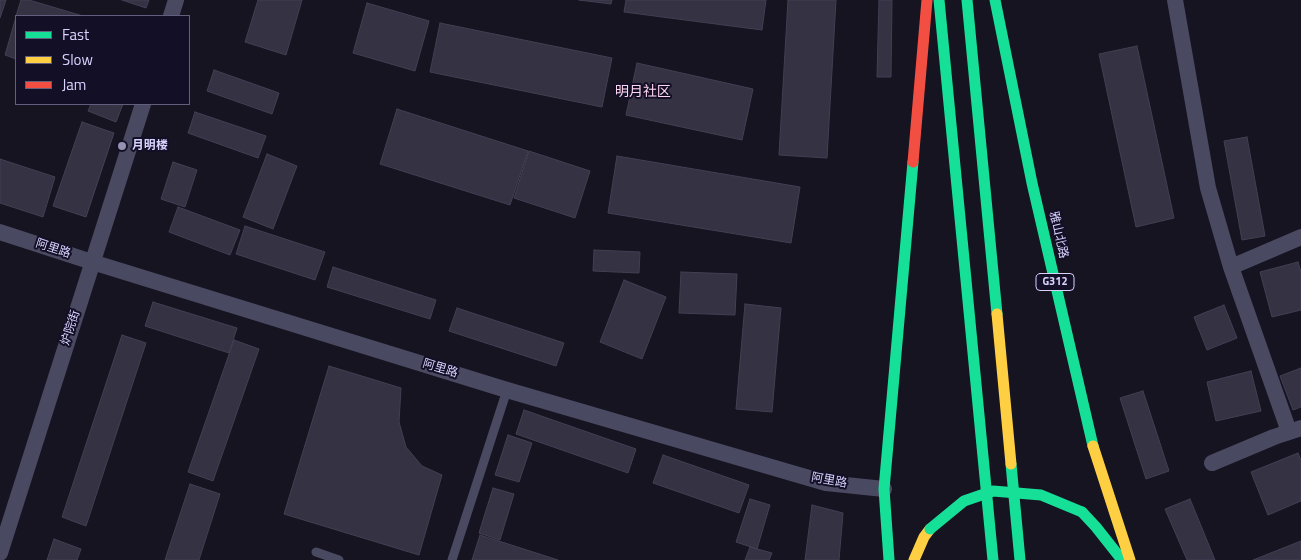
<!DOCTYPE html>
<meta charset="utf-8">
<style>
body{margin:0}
#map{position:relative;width:1301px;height:560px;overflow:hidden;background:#161421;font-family:"Titillium Web",sans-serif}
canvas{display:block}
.legend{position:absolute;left:15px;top:15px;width:175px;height:90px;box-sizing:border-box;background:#130f26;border:1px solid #625e7d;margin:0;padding:6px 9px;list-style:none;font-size:15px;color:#d9d4ff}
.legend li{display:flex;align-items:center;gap:10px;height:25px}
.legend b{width:25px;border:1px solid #625e7d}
</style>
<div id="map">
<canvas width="1301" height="560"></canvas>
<ul class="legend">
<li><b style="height:6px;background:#16e098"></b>Fast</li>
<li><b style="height:6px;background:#ffcf43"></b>Slow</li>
<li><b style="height:6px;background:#f24e42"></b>Jam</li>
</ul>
</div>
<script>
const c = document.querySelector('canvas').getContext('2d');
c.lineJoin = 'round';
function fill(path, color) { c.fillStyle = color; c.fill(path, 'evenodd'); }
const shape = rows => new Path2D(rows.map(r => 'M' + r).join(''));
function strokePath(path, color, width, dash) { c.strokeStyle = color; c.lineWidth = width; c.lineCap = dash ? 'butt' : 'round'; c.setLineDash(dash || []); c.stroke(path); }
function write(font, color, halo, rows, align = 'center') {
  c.font = font + ' "Titillium Web","Noto Sans SC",sans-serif'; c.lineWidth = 4; c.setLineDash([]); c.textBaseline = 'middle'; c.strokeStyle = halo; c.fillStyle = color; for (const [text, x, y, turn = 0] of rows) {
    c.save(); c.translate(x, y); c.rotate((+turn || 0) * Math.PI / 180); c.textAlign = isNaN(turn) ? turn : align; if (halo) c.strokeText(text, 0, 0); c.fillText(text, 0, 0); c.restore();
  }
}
const building = shape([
 [0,0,6,0,0,18,0,0],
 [21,0,29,0,83,16,16,16,21,0],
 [122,0,149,0,146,8,122,0],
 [258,0,302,0,286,55,245,42,258,0],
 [579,0,612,0,611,4,579,0],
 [626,0,766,0,762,30,624,12,626,0],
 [788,0,836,0,827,158,779,155,788,0],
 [879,0,892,0,891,77,877,77,879,0],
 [367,3,429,21,415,71,353,53,367,3],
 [16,17,16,59,5,55,16,17],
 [440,23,612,58,602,107,430,72,440,23],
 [1137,46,1174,218,1136,227,1099,54,1137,46],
 [637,63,753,89,742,140,626,115,637,63],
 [214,70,279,93,272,114,207,91,214,70],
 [91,104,123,104,116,122,88,111,91,104],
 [397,109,528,151,510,205,380,164,397,109],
 [195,112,266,136,258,158,188,133,195,112],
 [82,122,114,133,86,217,53,206,82,122],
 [1247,137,1265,236,1242,240,1224,141,1247,137],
 [529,151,590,171,575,218,514,198,529,151],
 [267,154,297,166,273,229,243,217,267,154],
 [617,156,800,187,791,243,608,213,617,156],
 [0,159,55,177,43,217,0,203,0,159],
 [173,162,197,170,185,207,161,199,173,162],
 [178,207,240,230,230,255,169,232,178,207],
 [245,226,325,252,315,280,236,254,245,226],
 [594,250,640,252,639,273,593,271,594,250],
 [1298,262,1301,272,1301,310,1272,317,1260,272,1298,262],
 [333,267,436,300,430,319,327,287,333,267],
 [681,272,737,274,735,315,679,313,681,272],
 [624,280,666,297,642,359,600,342,624,280],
 [153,302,237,328,229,353,145,326,153,302],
 [745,304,781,308,772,412,736,409,745,304],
 [1224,305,1237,338,1207,350,1194,317,1224,305],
 [457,308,564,343,556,366,449,331,457,308],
 [122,335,146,343,86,526,62,517,122,335],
 [234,340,259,349,213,481,188,472,234,340],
 [329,366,401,388,399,422,406,447,422,466,442,475,419,555,284,514,329,366],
 [1301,368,1301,407,1293,410,1280,376,1301,368],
 [1251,371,1261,411,1216,421,1207,382,1251,371],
 [1143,391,1169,471,1146,479,1120,398,1143,391],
 [524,410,636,449,628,473,516,434,524,410],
 [508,435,532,443,519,482,495,475,508,435],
 [1298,453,1301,460,1301,501,1268,515,1251,472,1298,453],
 [663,455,749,485,739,513,653,483,663,455],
 [190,484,220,494,199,560,165,560,190,484],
 [493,488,514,494,500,540,479,533,493,488],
 [750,499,770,505,757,549,736,542,750,499],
 [1190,499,1215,560,1187,560,1165,509,1190,499],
 [812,505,843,513,839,560,805,560,812,505],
 [480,535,558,560,472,560,480,535],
 [54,539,81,549,77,560,47,560,54,539],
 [1301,541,1301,560,1253,560,1301,541],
 [750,547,772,553,769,560,745,560,750,547]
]);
const lane = shape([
 [316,552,339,560],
 [452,560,507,390]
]);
const street = shape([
 [1175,0,1208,188,1231,267,1286,423,1288,432],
 [171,16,176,0],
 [0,232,92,262,507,390,826,483,884,489],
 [1231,267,1301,237],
 [1212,463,1274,437,1301,428],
 [0,553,143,104]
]);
const fast = shape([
 [939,0,993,560],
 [967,0,997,314],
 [995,0,1032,183,1093,446],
 [1011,464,1020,560],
 [1082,512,1096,527,1122,560],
 [889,560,884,489,913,162]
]);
const slow = shape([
 [997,314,1011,464],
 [1093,446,1130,560],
 [914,560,924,537,930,529]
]);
const jam = shape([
 [913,162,927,0]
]);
const fastBridge = shape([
 [930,529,964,501,993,491,1041,495,1082,512]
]);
const markers = [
 [122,146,5,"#9591b1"]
];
const shields = [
 [1055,282,38]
];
const shieldNames = [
 ["G312",1055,282]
];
const poiNames = [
 ["月明楼",132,146]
];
const streetNames = [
 ["雅山北路",1058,235,77],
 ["阿里路",53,249,18],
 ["炉院街",71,328,-72],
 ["阿里路",440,369,17],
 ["阿里路",829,481,10]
];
const neighbourhoodNames = [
 ["明月社区",643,93]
];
fill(building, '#343243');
strokePath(building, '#433f54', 1);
strokePath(lane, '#4a4962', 9);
strokePath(street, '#4a4962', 16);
strokePath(fast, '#16e098', 11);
strokePath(slow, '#ffcf43', 11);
strokePath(jam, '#f24e42', 11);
strokePath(fastBridge, '#16e098', 11);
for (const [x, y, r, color] of markers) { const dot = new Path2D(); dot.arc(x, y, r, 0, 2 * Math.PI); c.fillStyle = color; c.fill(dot); strokePath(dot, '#130f26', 2); }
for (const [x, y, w] of shields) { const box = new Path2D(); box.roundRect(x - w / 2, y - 8.5, w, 17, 4); c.fillStyle = '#130f26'; c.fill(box); strokePath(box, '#d9d4ff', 1); }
write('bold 11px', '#d9d4ff', null, shieldNames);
write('bold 12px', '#d9d4ff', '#130f26', poiNames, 'left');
write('12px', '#d9d4ff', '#130f26', streetNames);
write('14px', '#ffd6f0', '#130f26', neighbourhoodNames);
</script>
